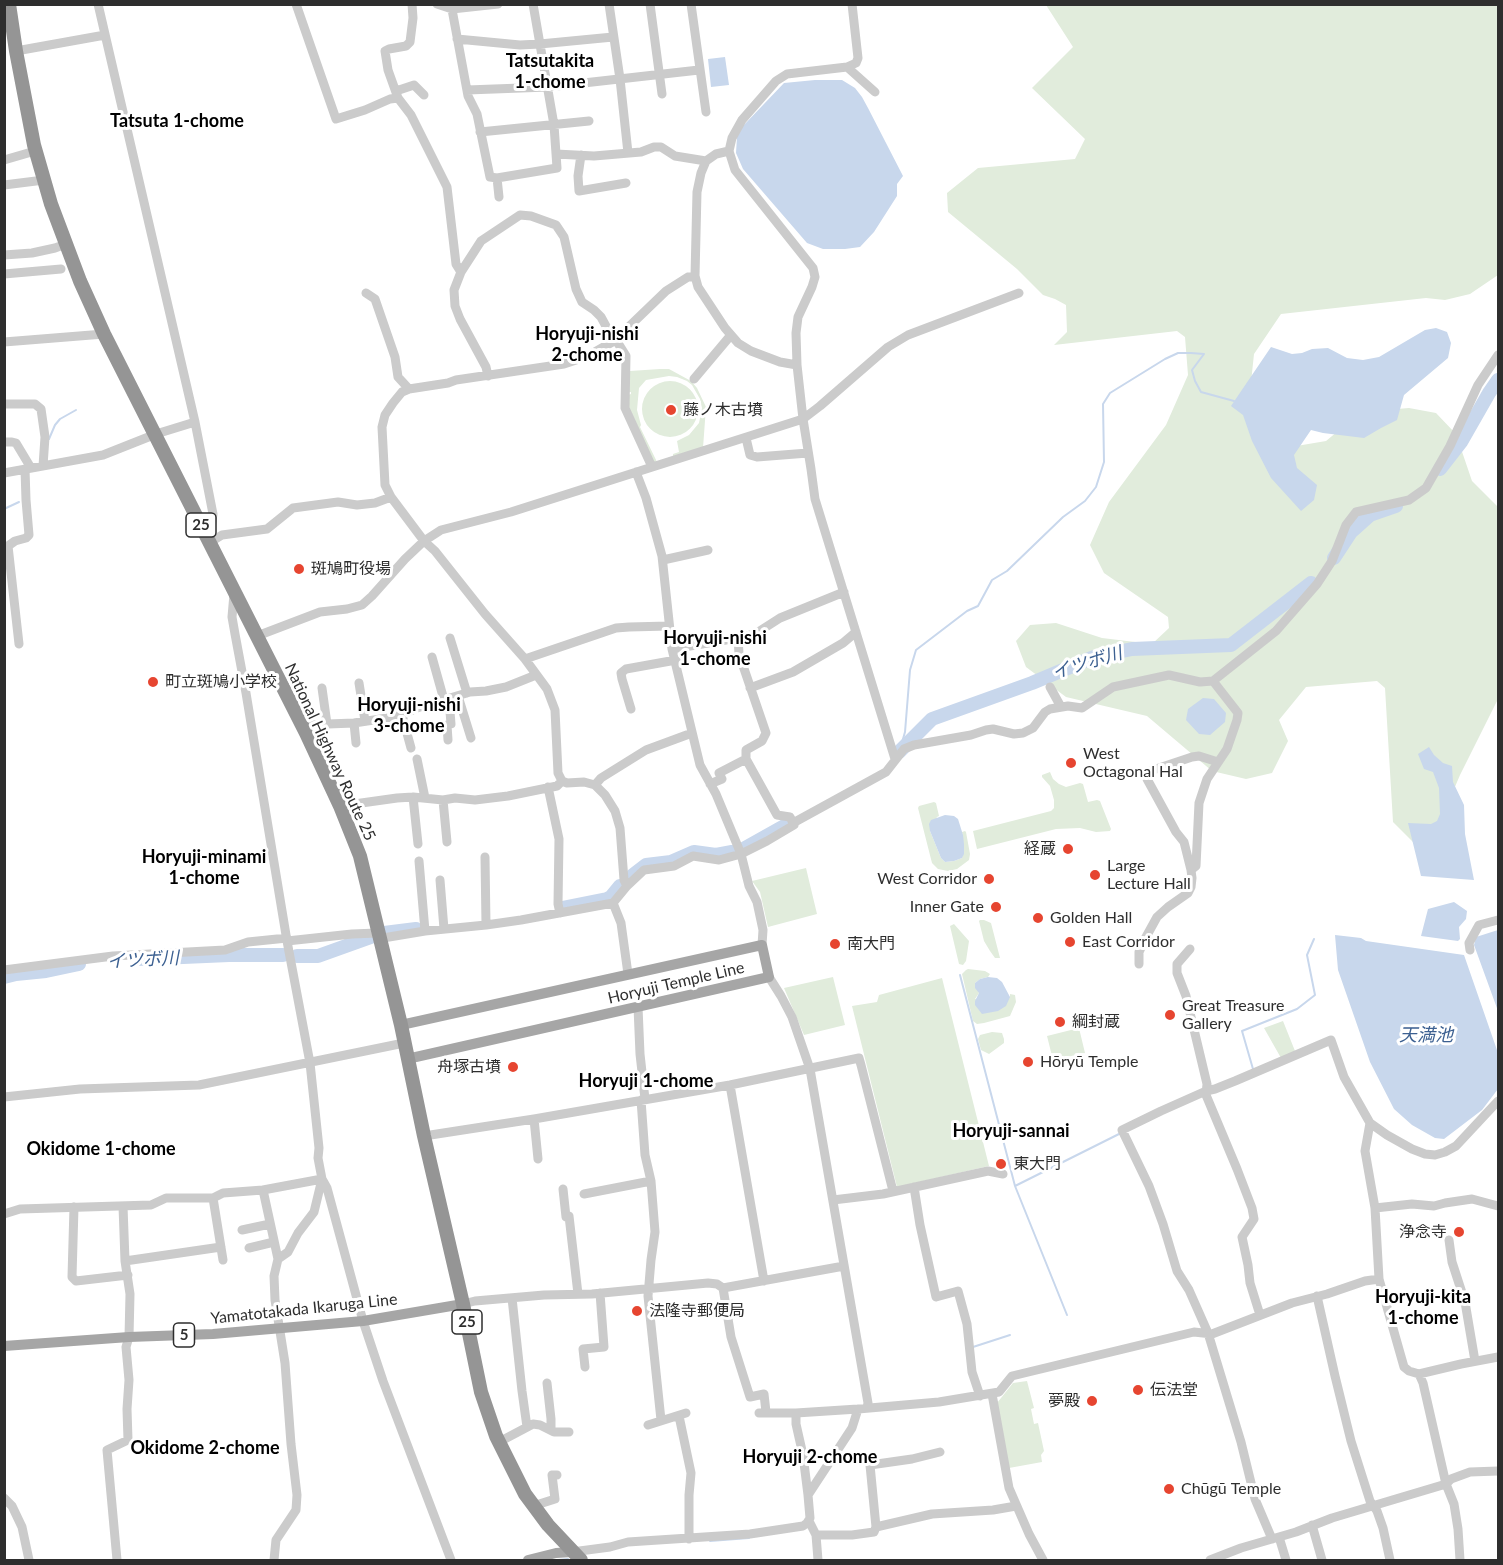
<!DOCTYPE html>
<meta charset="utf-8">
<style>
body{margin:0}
#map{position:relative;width:1503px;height:1565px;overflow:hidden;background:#fff;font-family:Lato,sans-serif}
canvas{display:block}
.frame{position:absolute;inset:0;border:6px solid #2e2e2e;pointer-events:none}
</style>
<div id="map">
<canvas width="1503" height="1565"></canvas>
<div class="frame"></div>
</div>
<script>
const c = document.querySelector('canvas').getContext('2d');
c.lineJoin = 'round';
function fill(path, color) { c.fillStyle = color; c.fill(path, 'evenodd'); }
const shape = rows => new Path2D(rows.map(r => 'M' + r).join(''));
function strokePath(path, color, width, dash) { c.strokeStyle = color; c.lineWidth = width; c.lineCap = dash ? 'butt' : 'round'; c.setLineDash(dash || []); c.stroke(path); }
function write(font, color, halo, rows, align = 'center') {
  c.font = font + ' Lato,"Noto Sans JP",sans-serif'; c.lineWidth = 6; c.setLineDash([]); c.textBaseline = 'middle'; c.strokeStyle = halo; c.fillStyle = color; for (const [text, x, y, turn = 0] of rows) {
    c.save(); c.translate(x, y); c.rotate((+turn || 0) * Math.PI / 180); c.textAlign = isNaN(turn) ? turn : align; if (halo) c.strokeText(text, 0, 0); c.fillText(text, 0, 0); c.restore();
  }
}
const green = shape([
 [1046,5,1498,5,1498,275,1470,294,1445,300,1426,298,1281,314,1254,354,1248,411,1267,451,1326,441,1361,412,1409,408,1436,413,1456,434,1472,481,1498,507,1498,699,1460,775,1435,834,1417,846,1393,822,1385,688,1377,681,1306,687,1279,720,1288,741,1272,773,1246,779,1212,771,1147,716,1066,697,1026,667,1016,641,1030,625,1056,623,1102,638,1152,644,1169,628,1168,617,1104,573,1090,545,1109,502,1166,425,1188,375,1185,337,1177,331,1054,345,1067,332,1066,305,1055,299,1043,295,1017,269,948,212,947,193,978,168,1075,159,1085,139,1032,88,1073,47],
 [660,369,669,369,691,381,697,388,706,407,703,448,673,457,673,454,679,452,677,441,689,435,699,423,702,408,700,399,692,385,687,381,677,377,669,376,646,380,639,388,637,410,641,425,640,427,657,462,654,463,629,407,628,395,631,394,631,392,629,392,630,371],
 '642 409a28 28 0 1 1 56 0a28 28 0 1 1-56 0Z',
 [1050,772,1053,779,1059,784,1066,787,1080,783,1083,784,1088,802,1097,800,1100,801,1111,829,1110,831,1096,832,1080,828,1056,829,977,849,973,831,1051,811,1054,808,1054,800,1050,786,1042,777,1042,775],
 [934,802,936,803,939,816,937,817,930,831,941,858,945,862,954,861,962,858,964,850,962,832,965,831,966,832,970,854,969,860,957,869,948,871,938,869,932,863,918,808,919,806],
 [806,868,817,914,768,927,760,892,752,881],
 [980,920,984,920,991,923,1000,958,995,958,990,951,984,941,979,921],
 [954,924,969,941,966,961,963,965,959,964,950,926],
 [968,969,985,971,990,974,988,977,980,979,975,983,979,993,975,999,1010,997,1010,994,1015,995,1016,1002,1010,1016,984,1023,977,1024,973,1021,962,974,966,970],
 [833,977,845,1025,804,1035,784,988],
 [942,978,989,1166,897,1187,852,1006,877,1002,879,995],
 [1283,1021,1295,1051,1281,1058,1264,1028],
 [1079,1028,1085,1053,1053,1060,1047,1036],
 [992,1032,1002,1033,1004,1039,1004,1043,989,1054,981,1050,978,1039,980,1035],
 [1027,1381,1034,1408,1031,1409,1034,1424,1038,1423,1044,1451,1041,1455,1042,1462,1009,1468,997,1403,1013,1383]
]);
const water = shape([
 [725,57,729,85,711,87,708,59],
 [815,80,842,80,855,88,862,97,868,108,903,176,897,184,897,196,874,232,860,247,845,249,823,249,807,243,743,169,736,153,737,137,742,127,784,83],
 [1436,328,1447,332,1451,343,1448,358,1404,395,1397,420,1381,428,1364,438,1323,433,1311,430,1294,455,1297,468,1317,485,1314,500,1301,511,1271,478,1252,441,1243,415,1231,406,1271,347,1292,354,1302,353,1312,349,1328,348,1347,358,1363,360,1379,357,1425,330],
 [1203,698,1214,699,1226,713,1225,722,1210,735,1199,734,1186,720,1188,709],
 [1429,747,1434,755,1443,763,1452,766,1453,782,1464,805,1465,834,1474,880,1421,876,1408,823,1431,824,1437,821,1440,814,1439,788,1433,772,1424,769,1418,754],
 [945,815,954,816,958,819,963,835,964,844,964,854,962,858,954,861,945,862,941,858,930,831,929,824,931,820],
 [1454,902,1467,911,1466,919,1459,927,1460,939,1458,941,1421,936,1428,909],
 [1498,930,1498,1011,1474,945,1476,937],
 [1335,935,1361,938,1366,941,1464,955,1498,1053,1498,1089,1482,1110,1444,1139,1435,1138,1412,1125,1394,1109,1370,1062,1338,970],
 [988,977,997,978,1002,982,1010,997,1006,1006,998,1011,982,1014,975,1005,975,1001,979,993,975,988,975,983,980,979]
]);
const stream = shape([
 [49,439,55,425,60,419,76,410],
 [4,509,19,502],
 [901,746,905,732,910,670,916,650,967,611,978,606,992,580,1007,571,1063,517,1085,501,1096,487,1104,462,1103,404,1110,393,1165,359,1178,353,1191,353,1204,354,1192,370,1195,381,1201,392,1234,401],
 [960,975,1015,1186],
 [1253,1069,1242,1031,1297,1009,1315,995,1307,955,1314,939],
 [1067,1315,1015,1186,1119,1134],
 [973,1347,1010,1335],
 [710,1541,749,1538],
 [558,1560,568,1559]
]);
const river = shape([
 [1440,469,1461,442,1489,393,1498,380],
 [1334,558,1351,532,1370,515,1396,506],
 [899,752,932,719,1032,683,1094,657,1132,649,1231,645,1311,583],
 [745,848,786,825],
 [633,875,646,865,671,862,694,852,716,855,732,852],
 [562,908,607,899,611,897,620,886],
 [384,933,416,929],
 [297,956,318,956,371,937],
 [137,959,229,955,283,955],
 [4,977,16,974,46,971,79,964]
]);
const minor = shape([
 [98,4,195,422,213,514,209,543],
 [296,4,336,119,365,110,390,99,398,98],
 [412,4,413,18,410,42,406,46,389,49,385,51,388,70,398,98,411,115,447,187,456,264,461,272],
 [437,4,452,9,498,4],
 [451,4,468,96,477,114,490,177,497,178,557,168,554,125,533,4],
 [609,4,620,79,628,153],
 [650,4,662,94],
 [691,4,706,112],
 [852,4,858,58,856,63,847,67,787,74,776,81,742,120,732,138,729,151,735,170,813,268,815,277,812,287,798,317,796,333,797,365,803,419,811,469,815,499,895,759],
 [457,39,520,45,540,44,613,37],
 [16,51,105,35],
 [847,67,875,92],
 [467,90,548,87,699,70],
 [396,91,414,85,424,95],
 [480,132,589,121],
 [729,151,716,154,706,161,701,173,697,192,695,276,698,287,725,328,738,343,751,351,780,362,797,365],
 [556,154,594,156,641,152,654,147,661,147,675,156,706,161],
 [581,155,578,176,579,191,626,183],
 [4,160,35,151],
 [497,178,499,197],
 [4,185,44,180],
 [4,255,32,253,55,248,66,244],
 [4,274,61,269],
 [366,293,375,299,395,357,398,377,409,389],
 [616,340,626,356,625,408,652,467],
 [4,342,104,334],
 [488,376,486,367,460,319,455,306,454,290,461,272,481,241,520,215,531,216,556,225,564,237,576,289,582,302,594,310,601,317,614,341],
 [694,379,731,335],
 [4,404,35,404,41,409,45,437,43,466],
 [746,438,750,455,757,457,808,453],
 [4,442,12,442,16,443,31,468],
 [636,472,646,498,662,556,672,649,700,765,716,794,741,854,749,886,757,902,763,930,762,945],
 [4,473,103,455,156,434,195,422],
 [209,543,222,535,267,529,293,508,338,502,357,505,375,503,391,497],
 [663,560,708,550],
 [234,594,232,617,235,634,246,693,287,941,310,1063,319,1148,318,1158,322,1179,327,1188,363,1321,383,1381,451,1560],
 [257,636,320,612,347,609,362,605,372,596,405,559,424,541,441,530,511,512,803,419,820,406,888,347,908,335,1019,293],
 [450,638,467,693],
 [19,644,8,546,15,541,26,538,29,535,26,500,25,469],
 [672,649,738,638,755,634,780,618,844,592],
 [432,657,444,700],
 [525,659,616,628,629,627,669,626],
 [359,683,365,721],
 [1050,687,1061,707],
 [322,688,327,724],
 [750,688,793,672,843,643,856,632],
 [458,696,471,738],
 [631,709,622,679,621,673,626,669,676,660],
 [402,715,411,748],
 [354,723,356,743],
 [302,725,354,723,387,718,402,715,417,708,470,692,486,691,506,687,536,675],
 [448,740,447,725,451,724,449,699],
 [417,759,425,798],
 [710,784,722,779,719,773,746,759],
 [595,785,601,778,646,750,692,733],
 [548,787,559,839,558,904,560,913],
 [413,797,418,844],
 [443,800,447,842],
 [340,806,397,798,413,797,443,800,455,798,475,800,508,796,557,786,562,781],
 [793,823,886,772,904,749,914,745,971,735,986,730,993,729,1014,734,1023,733,1033,728,1045,712,1050,709,1068,706,1082,708,1113,687,1169,675,1200,682,1213,681,1276,631,1317,584,1332,561,1346,525,1356,512,1409,500,1426,488,1450,446,1478,385,1498,355],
 [485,857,486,925],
 [419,861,425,931],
 [1191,870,1184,842,1176,832,1147,779,1148,774,1150,771,1192,757,1199,756,1218,762],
 [440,880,444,929],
 [627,886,624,880,620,828,615,811,605,795,595,785,584,782,567,783,562,781,558,773,555,710,547,689,525,659,485,614,435,551,424,541,391,497,385,485,382,427,385,415,393,403,402,392,409,389,448,383,456,380,564,364,588,356,614,341,666,291,688,277,695,276],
 [613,903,621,923,628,974],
 [383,938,425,931,486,925,521,920,613,903,627,886,644,870,674,866,693,856,719,860,741,854,767,841,794,825,790,817,777,815,746,759,746,750,762,741,766,733,739,654,738,638],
 [287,941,352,934,377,933],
 [1190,949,1177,964,1177,973,1186,996,1207,1084,1206,1095,1237,1169,1252,1208,1254,1219,1242,1237,1248,1265,1250,1283,1260,1315],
 [1470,950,1469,943,1479,925,1498,920],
 [1139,964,1139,952,1146,937,1157,917,1168,907,1188,893,1191,887,1192,878,1191,870,1196,866,1199,803,1207,779,1227,749,1237,720,1238,713,1213,681],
 [4,970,113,956,225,950,248,942,287,938],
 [769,977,781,996,792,1017,810,1069,868,1403,867,1408],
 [638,1007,640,1054,645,1099],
 [730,1085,764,1281],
 [4,1097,80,1089,199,1085,404,1043],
 [641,1100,645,1155,651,1181,655,1232,651,1260,648,1296,661,1420],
 [534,1119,538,1159],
 [1370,1123,1365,1151,1375,1208,1379,1279,1404,1367,1409,1371,1419,1374,1461,1364,1498,1357],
 [424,1136,534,1119,730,1085,859,1058,861,1065,893,1191],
 [914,1187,920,1225,936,1297,958,1291,967,1324,972,1372,980,1396],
 [563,1189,566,1217,569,1216,578,1294],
 [263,1190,278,1259],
 [584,1194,651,1181],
 [213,1198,223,1260],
 [833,1200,883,1194,988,1171,1003,1174],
 [74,1207,72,1277,76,1281,128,1275],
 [1375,1208,1412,1204,1434,1206,1445,1203,1472,1199,1498,1206],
 [4,1214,20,1209,151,1205,166,1198,213,1198,223,1193,263,1190,322,1179,314,1212,298,1233,288,1252,278,1259,274,1276,275,1300,285,1363,291,1444,297,1495,296,1510,276,1540,274,1560],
 [242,1230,270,1224],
 [1449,1240,1452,1262,1465,1302,1475,1361],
 [249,1248,274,1242],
 [125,1261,221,1247],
 [723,1288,731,1337,750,1397,764,1394,766,1412],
 [1317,1296,1335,1376,1351,1441,1370,1501,1377,1511,1383,1528,1390,1560],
 [512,1298,522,1391,527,1427],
 [463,1304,475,1301,544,1295,592,1294,708,1283,717,1284,723,1288,844,1266],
 [585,1367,583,1349,604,1347,600,1293],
 [1419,1374,1423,1383,1446,1484,1454,1504,1458,1529,1460,1560],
 [547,1383,551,1419,551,1430],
 [992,1394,1009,1488,1029,1534,1043,1560],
 [759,1413,796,1413,858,1409],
 [796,1413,796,1424,803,1455,808,1495],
 [679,1416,691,1473,689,1495,689,1539],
 [648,1425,686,1413],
 [499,1442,533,1424,540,1425,554,1432,569,1432],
 [4,1498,12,1506,22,1527,29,1560],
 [533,1506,555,1499,552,1475,557,1475],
 [809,1521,816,1535,818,1560],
 [1312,1525,1322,1560],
 [876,1527,932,1514,993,1510,1016,1506],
 [816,1535,852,1535,874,1532,876,1527,870,1465,912,1459,940,1452],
 [1279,1537,1286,1560],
 [1272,1539,1255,1499,1241,1442,1208,1333,1189,1290,1177,1271,1163,1224,1149,1186,1122,1130,1161,1111,1206,1091,1215,1089,1235,1081,1331,1040,1344,1077,1370,1123,1387,1135,1412,1149,1425,1154,1435,1155,1445,1152,1456,1146,1498,1101],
 [572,1552,610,1547,628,1542,750,1534,803,1526,807,1523,810,1518,808,1495,852,1428,858,1409,939,1402,999,1392,1012,1376,1194,1332,1212,1334,1292,1303,1327,1294,1365,1281,1379,1279],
 [117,1560,107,1450,128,1440,127,1409,129,1380,126,1347,129,1337,130,1294,125,1261,123,1206],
 [1210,1560,1241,1548,1296,1532,1332,1518,1446,1484,1451,1479,1470,1472,1498,1471]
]);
const major = shape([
 [401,1025,762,945,769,977,407,1059],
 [4,1346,129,1337,213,1334,363,1321,463,1304],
 [528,1560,556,1553,572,1552]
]);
const highway = shape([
 [9,4,16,51,34,145,51,204,80,281,104,334,306,733,340,806,360,856,401,1025,424,1136,463,1304,481,1392,496,1436,525,1494,548,1525,581,1560]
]);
const markers = [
 [671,410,6,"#e64530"],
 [299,569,6,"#e64530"],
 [153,682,6,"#e64530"],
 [1071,763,6,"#e64530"],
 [1068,849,6,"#e64530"],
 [1095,875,6,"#e64530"],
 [989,879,6,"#e64530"],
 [996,907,6,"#e64530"],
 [1038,918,6,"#e64530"],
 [1070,942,6,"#e64530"],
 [835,944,6,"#e64530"],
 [1170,1015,6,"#e64530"],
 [1060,1022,6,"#e64530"],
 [1028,1062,6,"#e64530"],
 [513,1067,6,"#e64530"],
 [1001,1164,6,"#e64530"],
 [1459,1232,6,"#e64530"],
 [637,1311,6,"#e64530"],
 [1138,1390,6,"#e64530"],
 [1092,1401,6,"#e64530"],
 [1169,1489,6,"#e64530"]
];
const shields = [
 [201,525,30],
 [467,1322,30],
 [184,1335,21]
];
const shieldNames = [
 ["25",201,525],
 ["25",467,1322],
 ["5",184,1335]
];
const poiNames = [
 ["藤ノ木古墳",683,410],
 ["斑鳩町役場",311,569],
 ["町立斑鳩小学校",165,682],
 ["West",1083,754],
 ["Octagonal Hal",1083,772],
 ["経蔵",1056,849,"right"],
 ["Large",1107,866],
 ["Lecture Hall",1107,884],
 ["West Corridor",977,879,"right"],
 ["Inner Gate",984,907,"right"],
 ["Golden Hall",1050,918],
 ["East Corridor",1082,942],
 ["南大門",847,944],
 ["Great Treasure",1182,1006],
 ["Gallery",1182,1024],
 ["綱封蔵",1072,1022],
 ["Hōryū Temple",1040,1062],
 ["舟塚古墳",501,1067,"right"],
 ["東大門",1013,1164],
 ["浄念寺",1447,1232,"right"],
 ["法隆寺郵便局",649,1311],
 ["伝法堂",1150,1390],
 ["夢殿",1080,1401,"right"],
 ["Chūgū Temple",1181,1489]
];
const streetNames = [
 ["National Highway Route 25",330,752,65],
 ["Horyuji Temple Line",676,983,-13],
 ["Yamatotakada Ikaruga Line",304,1309,-6]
];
const neighbourhoodNames = [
 ["Tatsutakita",550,61],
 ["1-chome",550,82],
 ["Tatsuta 1-chome",177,121],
 ["Horyuji-nishi",587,334],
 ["2-chome",587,355],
 ["Horyuji-nishi",715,638],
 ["1-chome",715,659],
 ["Horyuji-nishi",409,705],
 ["3-chome",409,726],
 ["Horyuji-minami",204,857],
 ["1-chome",204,878],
 ["Horyuji 1-chome",646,1081],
 ["Horyuji-sannai",1011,1131],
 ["Okidome 1-chome",101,1149],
 ["Horyuji-kita",1423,1297],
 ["1-chome",1423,1318],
 ["Okidome 2-chome",205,1448],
 ["Horyuji 2-chome",810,1457]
];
const waterNames = [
 ["イツボ川",1087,663,-17],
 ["イツボ川",143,960,-3],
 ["天満池",1426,1035]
];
fill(green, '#e1ecdc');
fill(water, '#c8d7ec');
strokePath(stream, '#c8d7ec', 2);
strokePath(river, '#c8d7ec', 14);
strokePath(minor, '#cbcbcb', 9);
strokePath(major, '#a6a6a6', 10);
strokePath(highway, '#959595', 14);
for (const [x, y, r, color] of markers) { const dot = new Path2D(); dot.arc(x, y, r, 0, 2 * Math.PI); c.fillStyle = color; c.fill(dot); strokePath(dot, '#fff', 2); }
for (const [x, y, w] of shields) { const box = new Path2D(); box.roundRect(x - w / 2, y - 12, w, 24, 4.5); c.fillStyle = '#fff'; c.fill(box); strokePath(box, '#2e2e2e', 1.5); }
write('bold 15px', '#2e2e2e', null, shieldNames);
write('16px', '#2e2e2e', '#fff', poiNames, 'left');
write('16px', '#2e2e2e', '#fff', streetNames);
write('bold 18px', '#000', '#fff', neighbourhoodNames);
write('italic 18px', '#3c6091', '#fff', waterNames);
</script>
